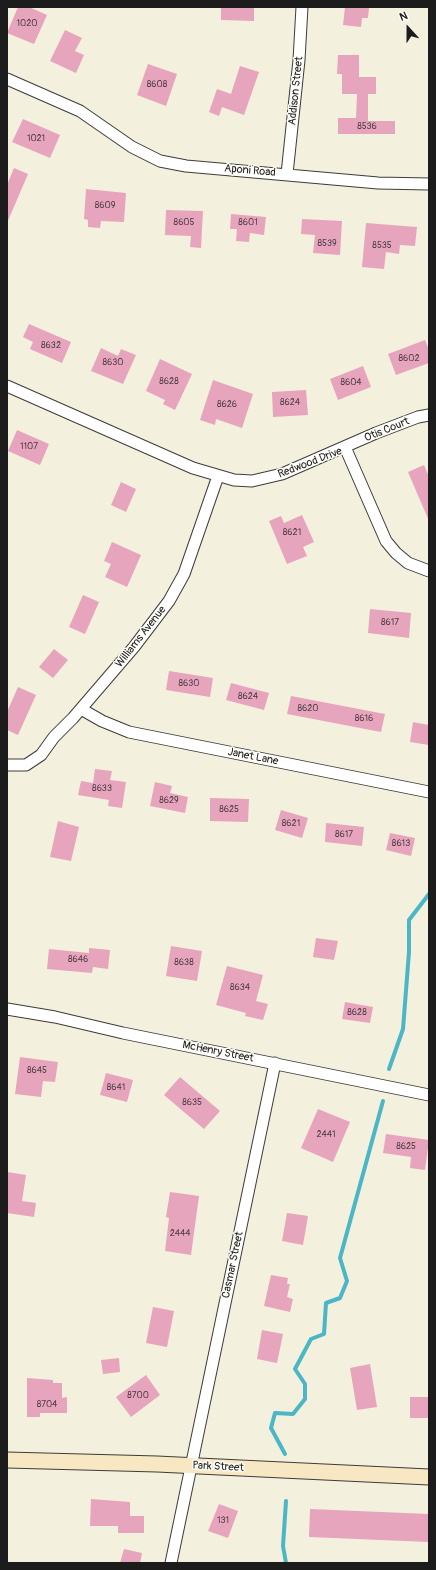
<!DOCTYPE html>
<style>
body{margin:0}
#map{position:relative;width:436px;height:1570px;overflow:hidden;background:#f4f0de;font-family:Pangolin,sans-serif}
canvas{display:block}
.frame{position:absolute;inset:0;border:8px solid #1c1c1c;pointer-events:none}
.north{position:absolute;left:388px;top:8px;width:40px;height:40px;-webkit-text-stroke:3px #fdfcf7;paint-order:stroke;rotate:339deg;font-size:11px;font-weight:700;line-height:16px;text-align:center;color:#1c1c1c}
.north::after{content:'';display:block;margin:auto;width:14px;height:18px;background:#1c1c1c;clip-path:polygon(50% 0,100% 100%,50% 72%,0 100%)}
</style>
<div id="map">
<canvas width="436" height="1570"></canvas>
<div class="frame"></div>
<div class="north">N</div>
</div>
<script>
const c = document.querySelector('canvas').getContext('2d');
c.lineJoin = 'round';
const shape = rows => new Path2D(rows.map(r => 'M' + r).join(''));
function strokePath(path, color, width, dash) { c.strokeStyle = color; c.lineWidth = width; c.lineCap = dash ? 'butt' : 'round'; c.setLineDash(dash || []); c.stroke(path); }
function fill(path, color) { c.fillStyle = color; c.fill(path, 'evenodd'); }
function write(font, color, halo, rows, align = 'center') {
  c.font = font + ' Pangolin,sans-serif'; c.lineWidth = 3; c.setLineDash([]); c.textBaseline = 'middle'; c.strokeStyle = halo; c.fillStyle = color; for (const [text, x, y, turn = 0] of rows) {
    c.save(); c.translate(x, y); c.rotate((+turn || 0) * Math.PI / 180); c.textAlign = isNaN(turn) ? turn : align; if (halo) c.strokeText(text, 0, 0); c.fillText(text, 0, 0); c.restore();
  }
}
const stream = shape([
 [389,1069,403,1029,409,952,409,920,429,894],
 [285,1454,271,1428,275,1413,293,1414,305,1399,305,1384,295,1369,311,1339,324,1334,326,1303,340,1298,347,1281,340,1258,383,1101],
 [286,1501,283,1546,286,1563]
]);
const building = shape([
 [18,7,29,7,47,15,34,44,7,33],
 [221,7,254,7,254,21,221,20],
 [345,7,369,8,368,18,362,18,361,27,343,25],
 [65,30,82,38,75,51,84,55,76,73,50,61],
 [338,55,359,55,359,77,376,77,376,94,368,94,368,121,395,121,395,134,338,134,338,118,356,118,357,94,342,94,342,74,337,74],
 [148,64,177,74,166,106,137,95],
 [240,66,259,72,244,115,222,107,219,116,209,112,217,89,231,94],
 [23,119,60,135,50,158,12,142],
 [14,168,28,174,7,223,7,185],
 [86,189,126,193,124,222,101,221,100,228,88,227,88,220,84,219],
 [166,210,203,211,201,248,190,247,191,236,165,235],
 [231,214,266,217,264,235,250,233,249,242,236,241,237,229,230,229],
 [302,219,342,221,340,255,313,253,315,235,301,234],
 [366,223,417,227,415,246,400,245,399,254,386,252,384,269,362,267],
 [29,324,71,342,62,363,30,349,33,342,23,337],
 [425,340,429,350,429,363,396,375,388,354],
 [101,348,118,356,121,349,136,355,123,384,91,371],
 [160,359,192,374,175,410,163,404,165,400,146,391],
 [363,366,371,387,338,400,330,379],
 [213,380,253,394,242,428,216,419,215,425,200,420],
 [306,390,308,415,273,417,272,392],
 [17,430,49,444,40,465,8,451],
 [424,465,429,477,429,521,408,472],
 [121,482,136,489,126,512,111,505],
 [302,515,314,542,303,547,307,556,287,564,269,521,281,516,284,523],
 [112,542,141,555,127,587,105,577,111,564,104,561],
 [83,595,99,602,85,634,69,627],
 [370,609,411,613,409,638,368,633],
 [54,649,68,660,53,678,39,667],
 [169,671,213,678,210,697,166,690],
 [231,683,269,693,264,710,226,700],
 [18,687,36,695,18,735,7,730,7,712],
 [291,696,385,714,381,732,287,714],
 [413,722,429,725,429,745,410,742],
 [95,769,112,771,110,780,126,782,122,808,108,806,109,800,78,795,81,781,93,783],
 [155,782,172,786,170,793,188,797,185,813,150,806],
 [210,798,249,799,248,822,210,821],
 [281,810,308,818,302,838,275,830],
 [58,821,79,827,71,861,50,857],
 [326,823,364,827,362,846,325,842],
 [390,833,415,838,411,856,386,850],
 [316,938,338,941,334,960,313,957],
 [171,946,202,951,197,981,166,976],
 [89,948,110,950,108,969,93,967,92,973,47,969,49,949,89,953],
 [227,966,263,975,256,1001,268,1004,263,1020,245,1016,246,1013,216,1005],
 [345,1002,373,1007,370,1023,342,1019],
 [20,1057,58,1062,55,1082,43,1081,41,1097,15,1094],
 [106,1073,133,1080,127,1102,100,1095],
 [180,1077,220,1111,204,1129,164,1095],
 [318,1109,350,1122,333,1162,301,1148],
 [386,1134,429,1140,425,1170,410,1168,411,1157,383,1153],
 [7,1172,26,1175,22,1201,36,1203,34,1217,7,1213],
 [170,1192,199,1196,191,1255,165,1251,169,1218,166,1217],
 [287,1213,308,1216,303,1245,282,1241],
 [271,1275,288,1278,287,1284,290,1284,287,1297,293,1299,290,1312,264,1306],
 [153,1307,174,1311,167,1347,146,1343],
 [262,1330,283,1334,277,1363,257,1359],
 [119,1358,120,1372,103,1374,101,1360],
 [370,1364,377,1407,357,1410,350,1368],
 [146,1375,160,1395,131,1417,116,1397],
 [27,1378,53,1380,53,1383,62,1383,62,1398,67,1397,67,1413,40,1413,40,1417,27,1417],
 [410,1397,429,1397,429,1418,410,1418],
 [91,1499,130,1502,130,1516,144,1516,144,1533,118,1533,118,1526,90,1526],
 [219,1504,238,1511,228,1538,208,1531],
 [310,1509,429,1514,429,1542,309,1537],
 [124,1549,142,1553,140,1563,120,1563]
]);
const street = shape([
 [7,79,80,111,132,147,160,161,186,166,378,183,429,184],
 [287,174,299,60,302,7],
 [7,386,193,468,234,480,252,481,282,474,376,433,418,417,429,415],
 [345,447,386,541,396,553,408,563,429,571],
 [81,709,102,721,129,732,429,792],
 [7,765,26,765,41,755,54,737,73,718,134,647,169,601,184,574,218,476],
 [7,1009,55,1017,123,1033,429,1095],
 [171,1563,275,1063]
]);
const secondary = shape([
 [7,1460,157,1464,429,1477]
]);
const numberNames = [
 ["1020",27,24],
 ["8608",157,85],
 ["8536",367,127],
 ["1021",36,139],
 ["8609",105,206],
 ["8605",184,223],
 ["8601",248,223],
 ["8539",327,244],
 ["8535",382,246],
 ["8632",51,346],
 ["8602",409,359],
 ["8630",113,363],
 ["8628",169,382],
 ["8604",351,383],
 ["8624",290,403],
 ["8626",227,405],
 ["1107",29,447],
 ["8621",292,533],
 ["8617",390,623],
 ["8630",189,684],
 ["8624",248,697],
 ["8620",308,709],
 ["8616",364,719],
 ["8633",102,789],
 ["8629",169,801],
 ["8625",229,810],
 ["8621",291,824],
 ["8617",344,835],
 ["8613",401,844],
 ["8646",78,960],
 ["8638",184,963],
 ["8634",240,988],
 ["8628",357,1013],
 ["8645",37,1071],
 ["8641",116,1088],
 ["8635",192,1103],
 ["2441",326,1135],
 ["8625",406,1147],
 ["2444",180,1234],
 ["8700",138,1396],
 ["8704",47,1405],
 ["131",223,1521]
];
const streetNames = [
 ["Addison Street",296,91,-84],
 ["Aponi Road",250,171,5],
 ["Otis Court",387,430,-22],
 ["Redwood Drive",310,463,-21],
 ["Williams Avenue",141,637,-52],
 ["Janet Lane",253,757,11],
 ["McHenry Street",218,1052,11],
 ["Casmar Street",233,1265,-78],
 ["Park Street",218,1467,3]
];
strokePath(stream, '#4ab6c6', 4);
fill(building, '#e7a4bd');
strokePath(street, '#3c3c39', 13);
strokePath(secondary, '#3c3c39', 17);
strokePath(street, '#fff', 11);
strokePath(secondary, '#f7e8c3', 15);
write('9px', '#4f3e44', null, numberNames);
write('11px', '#1c1c1c', '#fdfcf7', streetNames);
</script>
